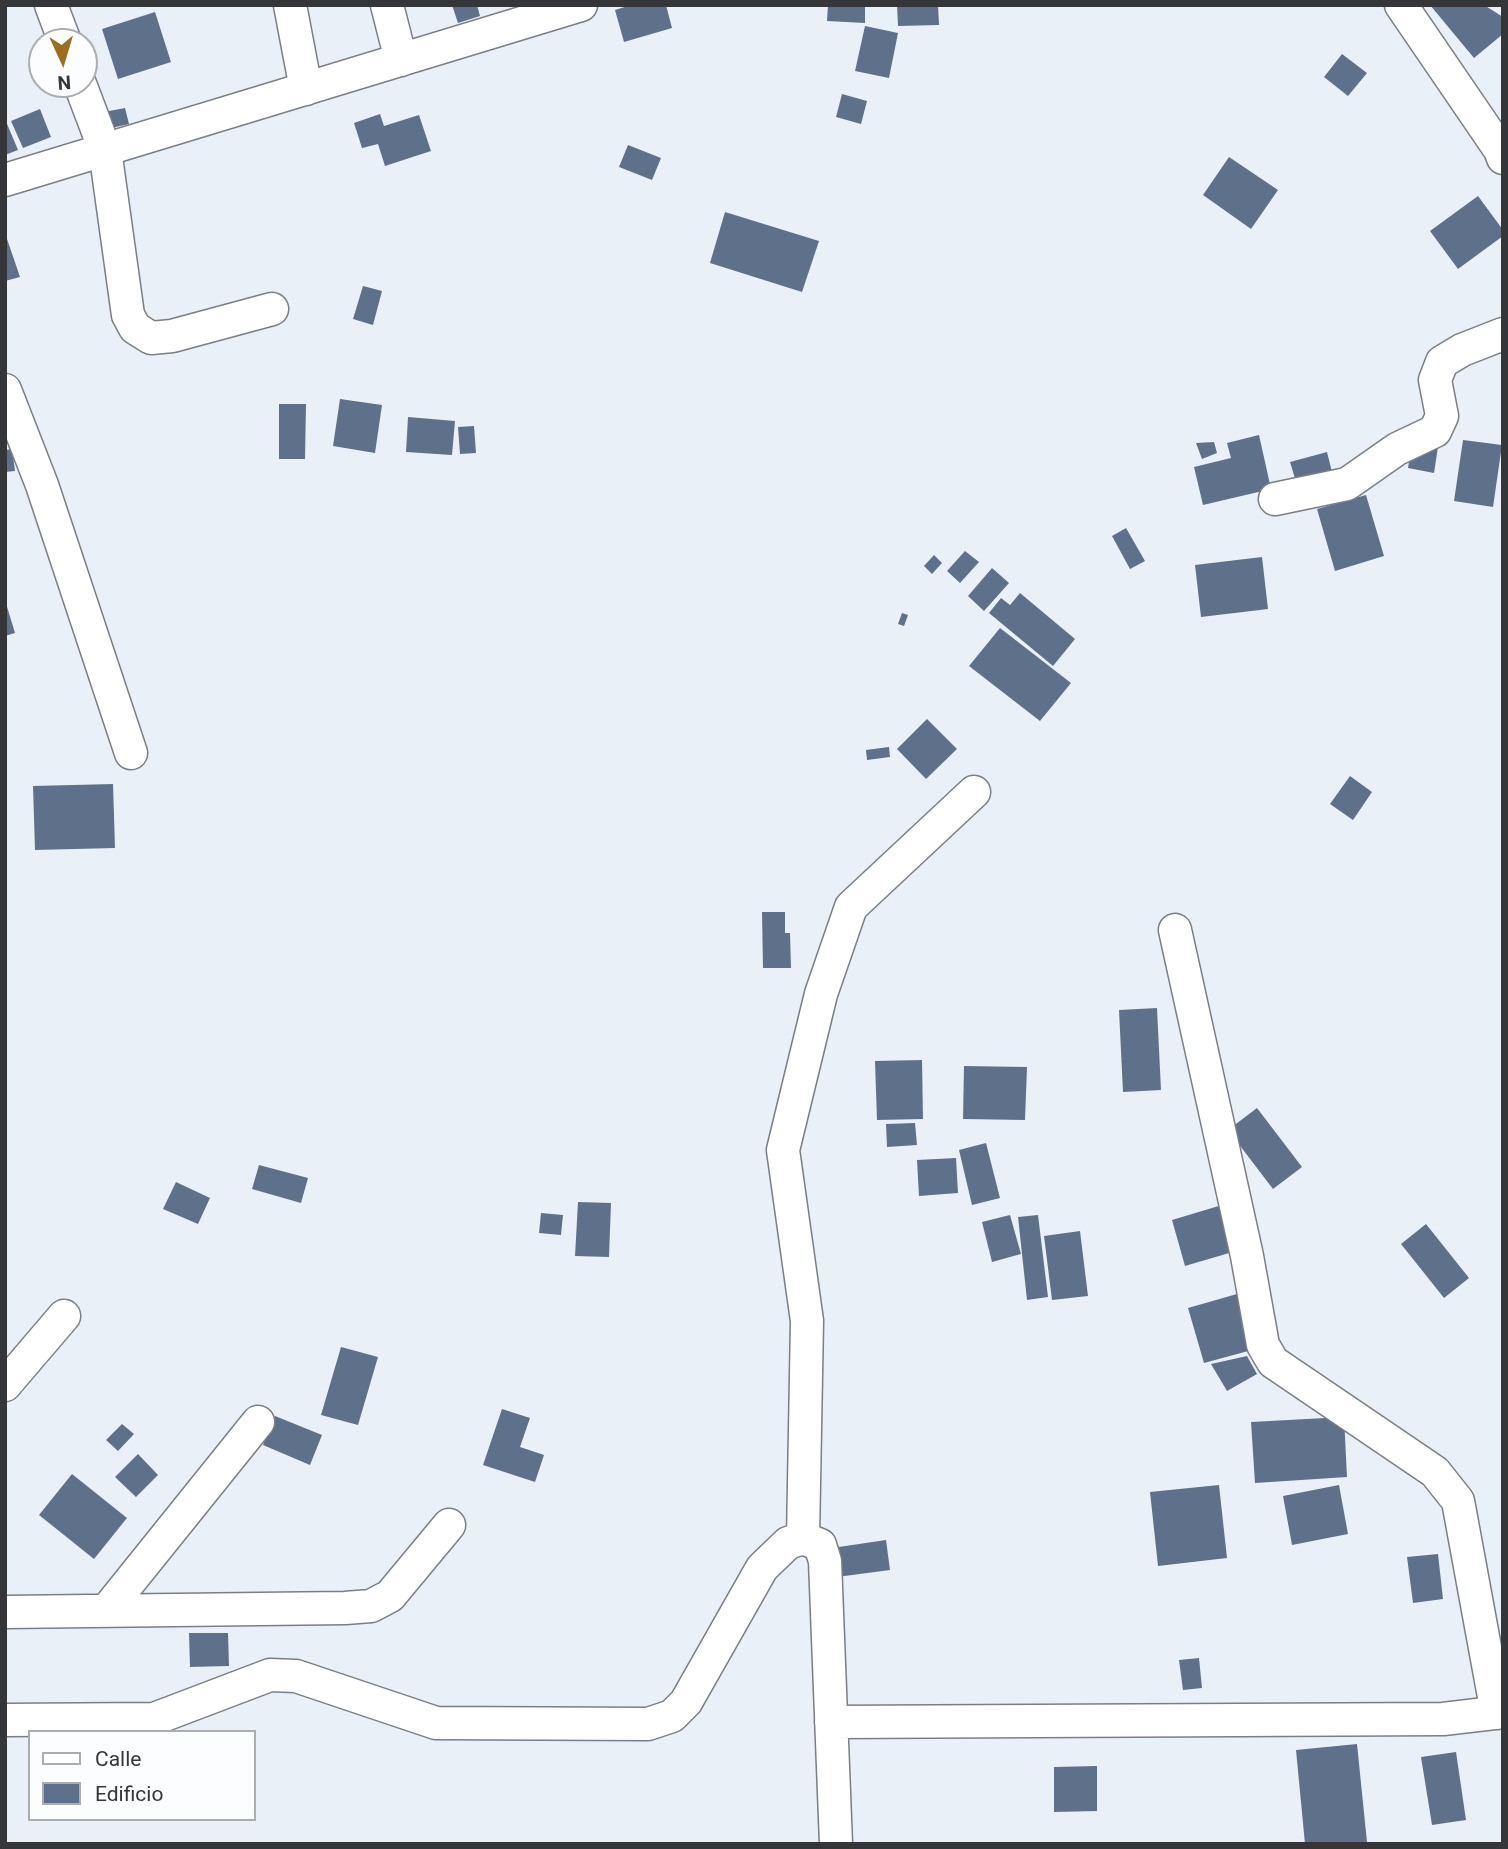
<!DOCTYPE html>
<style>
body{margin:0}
#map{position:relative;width:1508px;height:1849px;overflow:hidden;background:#eaf0f7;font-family:Roboto,sans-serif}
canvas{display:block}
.frame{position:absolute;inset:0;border:7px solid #343639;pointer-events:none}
.legend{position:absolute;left:28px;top:1730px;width:228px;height:91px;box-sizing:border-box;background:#fbfdfe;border:2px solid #abadaf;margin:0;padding:9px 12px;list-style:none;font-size:21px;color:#343639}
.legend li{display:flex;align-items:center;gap:14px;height:35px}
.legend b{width:35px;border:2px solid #abadaf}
.north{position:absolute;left:28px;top:28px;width:70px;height:70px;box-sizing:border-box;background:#fbfdfe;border:2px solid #abadaf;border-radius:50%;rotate:176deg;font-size:19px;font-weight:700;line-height:28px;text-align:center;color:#343639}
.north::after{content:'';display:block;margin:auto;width:24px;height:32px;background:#9a701e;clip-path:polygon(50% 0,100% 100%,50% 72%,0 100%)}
</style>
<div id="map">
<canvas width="1508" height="1849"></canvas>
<div class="frame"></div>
<ul class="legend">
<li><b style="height:9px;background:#fff"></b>Calle</li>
<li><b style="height:19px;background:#5f718a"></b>Edificio</li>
</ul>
<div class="north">N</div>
</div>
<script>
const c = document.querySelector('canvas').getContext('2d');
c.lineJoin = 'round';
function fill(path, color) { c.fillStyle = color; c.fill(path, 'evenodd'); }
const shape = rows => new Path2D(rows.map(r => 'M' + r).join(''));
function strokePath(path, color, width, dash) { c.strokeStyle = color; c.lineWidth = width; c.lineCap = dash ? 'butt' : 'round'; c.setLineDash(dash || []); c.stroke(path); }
const building = shape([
 [452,5,477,5,480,16,458,23],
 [631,5,666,5,672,28,624,42,615,10],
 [828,5,865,5,865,23,827,21],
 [897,5,938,5,939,25,898,26],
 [1430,5,1484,5,1503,17,1503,34,1474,58],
 [155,12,171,62,118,79,102,29],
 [865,26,898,33,889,78,855,71],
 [1342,54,1367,73,1348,96,1324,77],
 [842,94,867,101,861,124,836,117],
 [125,108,129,124,107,129,104,112],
 [40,109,51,137,23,148,11,121],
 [380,114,384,126,419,115,431,151,385,166,378,144,362,148,354,123],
 [5,119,18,150,5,155],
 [628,145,661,158,652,180,619,167],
 [1229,157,1278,190,1251,229,1203,195],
 [1478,196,1503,230,1503,236,1458,269,1430,231],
 [725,212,819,241,802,292,710,263],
 [5,233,20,277,5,281],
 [363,286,382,291,373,325,353,319],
 [340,399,382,405,375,453,333,446],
 [279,404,306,404,305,459,279,459],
 [408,417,455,421,452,455,406,452],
 [474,426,476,453,460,454,458,427],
 [1259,435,1271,489,1203,505,1194,467,1231,458,1227,443],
 [1463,440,1502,445,1493,507,1454,501],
 [1214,442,1217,453,1202,459,1196,443],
 [1412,443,1438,447,1434,473,1408,468],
 [12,449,15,471,5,472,5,450],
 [1327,452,1333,476,1297,485,1290,462],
 [1366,495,1384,556,1335,571,1317,509],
 [1126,528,1145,561,1130,569,1112,536],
 [965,551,979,562,960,583,947,571],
 [934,555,942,563,932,574,924,566],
 [1262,557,1268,609,1201,617,1195,565],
 [992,568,1009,583,984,611,968,596],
 [1020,593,1075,639,1053,666,989,613,1001,598,1010,605],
 [5,600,15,633,5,636],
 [902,613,908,615,904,626,898,624],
 [1000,628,1071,683,1040,721,969,666],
 [927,719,957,749,926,779,897,749],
 [889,747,890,757,867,760,866,750],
 [1350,776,1372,792,1353,820,1330,804],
 [113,784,115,848,35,850,33,786],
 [762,912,785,912,785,933,790,933,791,968,763,968],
 [1157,1008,1161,1090,1123,1092,1119,1010],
 [922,1060,923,1119,877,1120,875,1061],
 [964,1066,1027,1067,1025,1120,963,1119],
 [1257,1108,1302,1167,1273,1189,1228,1130],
 [915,1123,917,1145,887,1147,886,1124],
 [986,1143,1000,1198,972,1205,959,1150],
 [956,1158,958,1193,919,1196,917,1160],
 [259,1165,308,1178,301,1203,252,1189],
 [176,1182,210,1198,198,1224,163,1209],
 [578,1202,611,1203,609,1257,575,1256],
 [1222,1205,1236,1251,1185,1266,1172,1220],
 [541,1213,563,1215,561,1235,539,1233],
 [1010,1215,1021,1254,992,1262,982,1222],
 [1038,1215,1048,1297,1027,1300,1018,1217],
 [1426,1224,1469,1278,1444,1298,1401,1244],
 [1080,1231,1088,1296,1052,1300,1044,1236],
 [1237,1294,1252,1350,1204,1363,1188,1308],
 [341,1347,378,1357,358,1425,321,1415],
 [1247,1356,1257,1374,1227,1391,1211,1364],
 [502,1409,530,1418,520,1447,544,1455,535,1482,483,1465],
 [275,1416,322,1435,310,1465,263,1445],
 [1344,1417,1347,1477,1255,1483,1251,1422],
 [122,1424,134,1434,118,1451,106,1440],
 [138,1454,158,1475,136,1497,115,1477],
 [72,1474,127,1518,94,1559,39,1515],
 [1219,1485,1227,1558,1158,1566,1150,1492],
 [1339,1485,1348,1534,1292,1545,1283,1496],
 [886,1540,890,1570,837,1577,832,1548],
 [1438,1554,1443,1599,1413,1603,1407,1557],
 [189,1633,228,1633,229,1666,190,1667],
 [1199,1658,1202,1688,1183,1690,1179,1660],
 [1357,1744,1367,1842,1305,1844,1296,1750],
 [1456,1752,1466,1820,1432,1825,1421,1757],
 [1097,1766,1097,1811,1054,1812,1054,1767]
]);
const street = shape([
 [51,5,65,42],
 [290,5,306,89],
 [387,5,401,60],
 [1401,5,1500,150,1503,158],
 [80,84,105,150,128,315,135,328,151,338,172,336,272,309],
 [5,180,581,5],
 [5,390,42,485,131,753],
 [1275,499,1347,484,1397,449,1435,431,1442,416,1435,380,1442,362,1462,350,1503,334],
 [1175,930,1247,1256,1263,1345,1273,1362,1435,1472,1458,1501,1497,1713],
 [5,1385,64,1316],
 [803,1538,807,1321,783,1150,821,994,851,907,974,792],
 [106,1611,258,1422],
 [5,1612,345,1608,371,1606,390,1596,449,1525],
 [5,1720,154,1719,270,1675,296,1676,436,1723,648,1724,672,1716,686,1702,762,1568,788,1543,803,1538,820,1545,825,1561,836,1844],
 [831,1722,1443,1719,1503,1712]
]);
fill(building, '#5f718a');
strokePath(street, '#7a7e85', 35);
strokePath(street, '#fff', 32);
</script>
